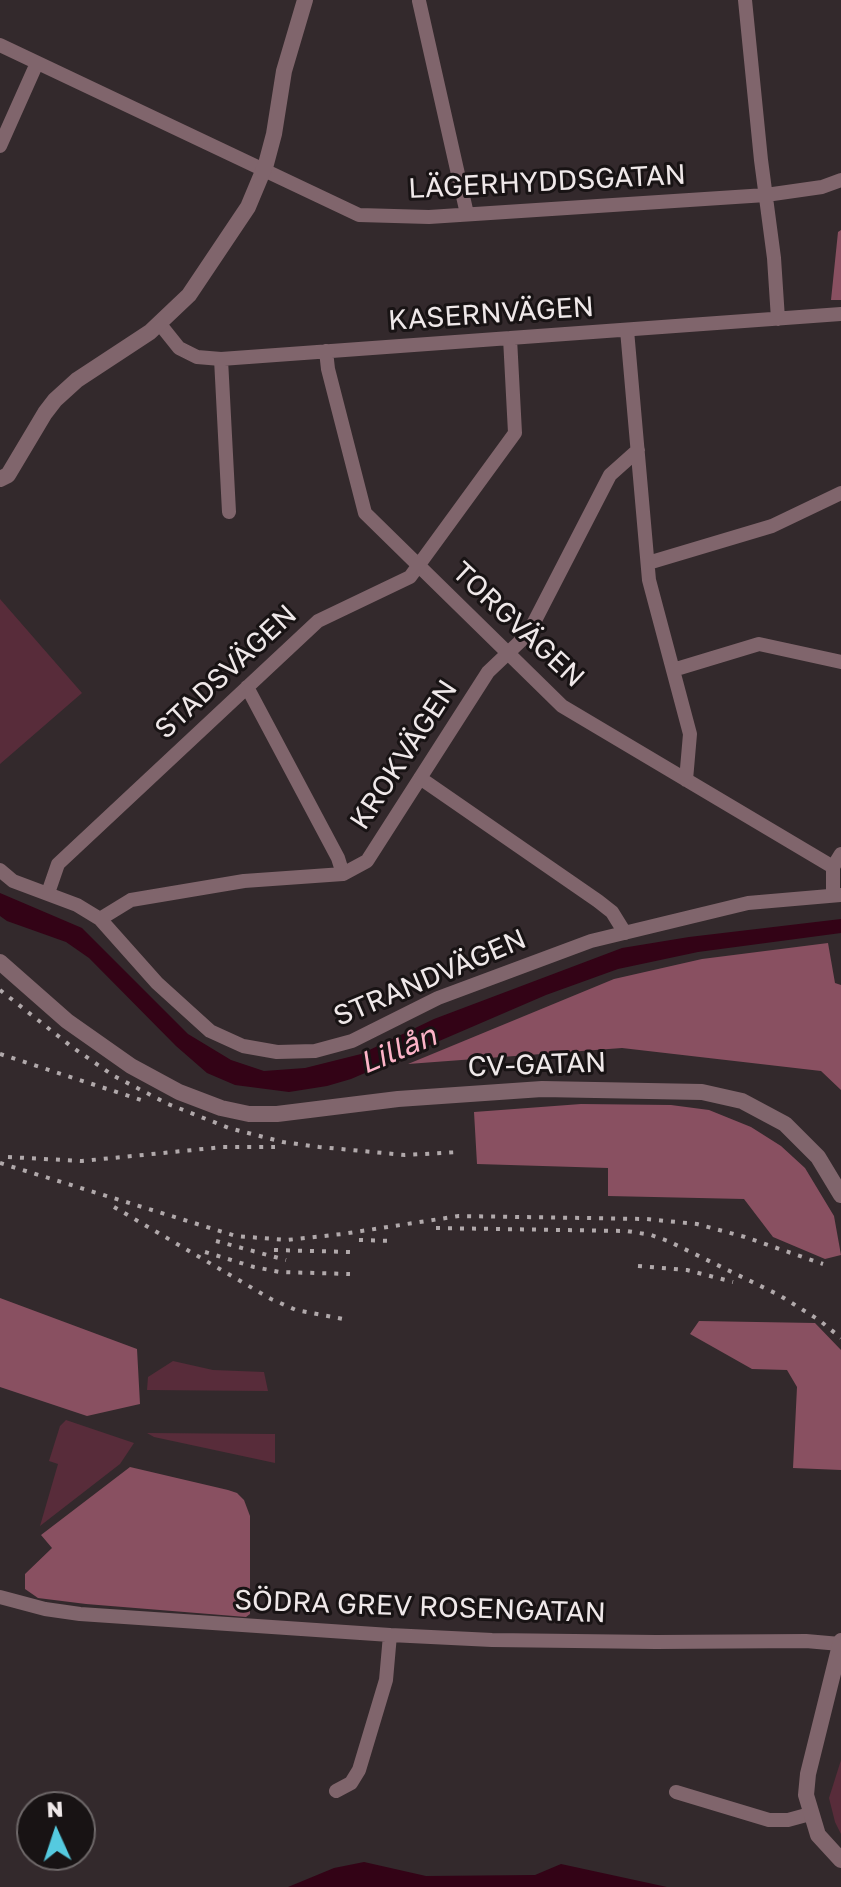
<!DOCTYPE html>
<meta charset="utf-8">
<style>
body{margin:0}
#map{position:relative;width:841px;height:1887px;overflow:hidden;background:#33292c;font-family:"Golos Text",sans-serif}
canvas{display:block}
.north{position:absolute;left:16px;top:1791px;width:80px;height:80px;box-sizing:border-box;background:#181314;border:2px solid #6e6869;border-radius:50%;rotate:357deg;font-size:22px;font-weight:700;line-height:32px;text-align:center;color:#efe8e9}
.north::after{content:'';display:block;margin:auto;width:28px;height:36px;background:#55cadf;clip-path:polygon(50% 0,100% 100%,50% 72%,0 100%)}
</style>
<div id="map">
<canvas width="841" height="1887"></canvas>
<div class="north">N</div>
</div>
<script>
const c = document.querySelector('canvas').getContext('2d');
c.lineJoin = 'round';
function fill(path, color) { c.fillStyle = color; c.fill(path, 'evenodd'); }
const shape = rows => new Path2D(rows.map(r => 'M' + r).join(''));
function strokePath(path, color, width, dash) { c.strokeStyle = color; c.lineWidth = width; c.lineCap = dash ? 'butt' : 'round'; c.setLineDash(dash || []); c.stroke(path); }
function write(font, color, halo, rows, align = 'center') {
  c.font = font + ' "Golos Text",sans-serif'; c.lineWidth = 6; c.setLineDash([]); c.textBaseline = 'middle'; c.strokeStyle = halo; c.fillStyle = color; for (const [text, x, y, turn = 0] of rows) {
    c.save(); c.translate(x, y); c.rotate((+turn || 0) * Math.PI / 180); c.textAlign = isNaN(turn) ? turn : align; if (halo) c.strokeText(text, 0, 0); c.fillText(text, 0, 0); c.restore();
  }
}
const green = shape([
 [0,599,82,693,0,764],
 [173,1361,213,1370,264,1372,268,1391,147,1390,148,1377],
 [66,1420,134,1443,120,1464,40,1526,58,1464,49,1461,60,1426],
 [147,1433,275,1434,275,1463,154,1437],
 [841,1760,841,1834,835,1822,829,1798]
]);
const forest = shape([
 [841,230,841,300,831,300,838,232],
 [828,943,835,983,841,985,841,1090,821,1071,622,1048,408,1064,614,979,702,959],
 [581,1104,671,1105,709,1110,751,1127,781,1146,805,1168,834,1216,841,1255,825,1259,773,1237,744,1199,608,1196,608,1168,477,1164,474,1112],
 [0,1298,137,1349,140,1404,87,1416,0,1387],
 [699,1321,815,1323,841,1350,841,1470,793,1468,797,1387,787,1370,752,1369,690,1334],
 [130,1467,228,1490,237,1493,244,1500,250,1516,250,1614,246,1617,86,1604,38,1598,25,1589,25,1574,52,1548,41,1535]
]);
const water = shape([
 [0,893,82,928,188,1034,231,1060,264,1071,305,1068,361,1054,434,1019,622,948,689,937,841,919,841,933,698,952,618,969,546,995,351,1079,327,1086,289,1092,235,1085,207,1073,176,1046,89,958,66,942,7,921,0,916],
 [364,1862,426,1876,535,1875,561,1864,667,1887,288,1887,334,1868]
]);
const minor = shape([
 [745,0,761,160,774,258,778,319],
 [419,1,467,214],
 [0,45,359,215,429,217,766,195,822,187,841,180],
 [0,146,37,63],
 [159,323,179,348,197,357,221,359,841,314],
 [627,330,649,580,690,734,686,780],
 [326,351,328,369,365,513,562,706,833,867],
 [221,359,229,512],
 [648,563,772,526,841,493],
 [673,670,759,644,841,662],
 [247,687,338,858,343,874],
 [420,778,598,901,612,912,625,933],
 [0,870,13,881,77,905,100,919,157,983,210,1031,243,1046,277,1052,315,1051,352,1041,438,998,591,941,748,903,841,895],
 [48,893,58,864,318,621,410,577,515,433,510,338],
 [833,895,833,867,841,854],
 [100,919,131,900,244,881,343,874,367,861,488,672,528,634,610,475,638,450],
 [0,1597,45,1609,80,1614,390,1635,492,1640,656,1642,806,1641,840,1644],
 [336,1791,351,1783,359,1770,386,1680,390,1635],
 [676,1792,769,1820,788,1820,810,1814]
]);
const tertiary = shape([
 [0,479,8,475,45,413,55,400,77,380,150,332,189,295,248,207,266,164,274,134,284,71,305,0],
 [0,962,67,1021,131,1066,179,1092,221,1108,249,1114,277,1114,398,1099,542,1089,702,1092,742,1101,785,1124,818,1157,841,1195],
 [841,1641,808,1774,806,1795,818,1835,841,1860]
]);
const rail = shape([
 [0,990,72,1047,114,1076,168,1104,229,1128,283,1142,319,1147,405,1155,460,1152],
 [0,1054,141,1100],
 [8,1157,82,1161,223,1147,275,1147],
 [0,1163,236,1236,287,1240,342,1234,459,1216,646,1219,697,1224,745,1237,823,1264],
 [114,1207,271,1299,296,1310,349,1320],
 [436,1228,627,1231,651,1235,668,1241,779,1295,819,1320,841,1338],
 [359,1240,392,1241],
 [216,1241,286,1260],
 [274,1250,350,1252],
 [205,1252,254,1267,280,1272,350,1274],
 [638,1266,687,1270,733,1282]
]);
const streetNames = [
 ["LÄGERHYDDSGATAN",547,182,-3],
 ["KASERNVÄGEN",491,314,-4],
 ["TORGVÄGEN",518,625,43],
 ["STADSVÄGEN",226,672,-43],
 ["KROKVÄGEN",404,755,-57],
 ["STRANDVÄGEN",430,978,-23],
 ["CV-GATAN",537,1065,-2],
 ["SÖDRA GREV ROSENGATAN",420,1607,2]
];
const waterNames = [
 ["Lillån",398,1050,-23]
];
fill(green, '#582c3a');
fill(forest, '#895061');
fill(water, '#330316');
strokePath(minor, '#80656c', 14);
strokePath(tertiary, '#80656c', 16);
strokePath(rail, '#b1a9ab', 4, [4, 8]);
write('28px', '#efe8e9', '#181314', streetNames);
write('italic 30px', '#fdb4c8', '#181314', waterNames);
</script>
